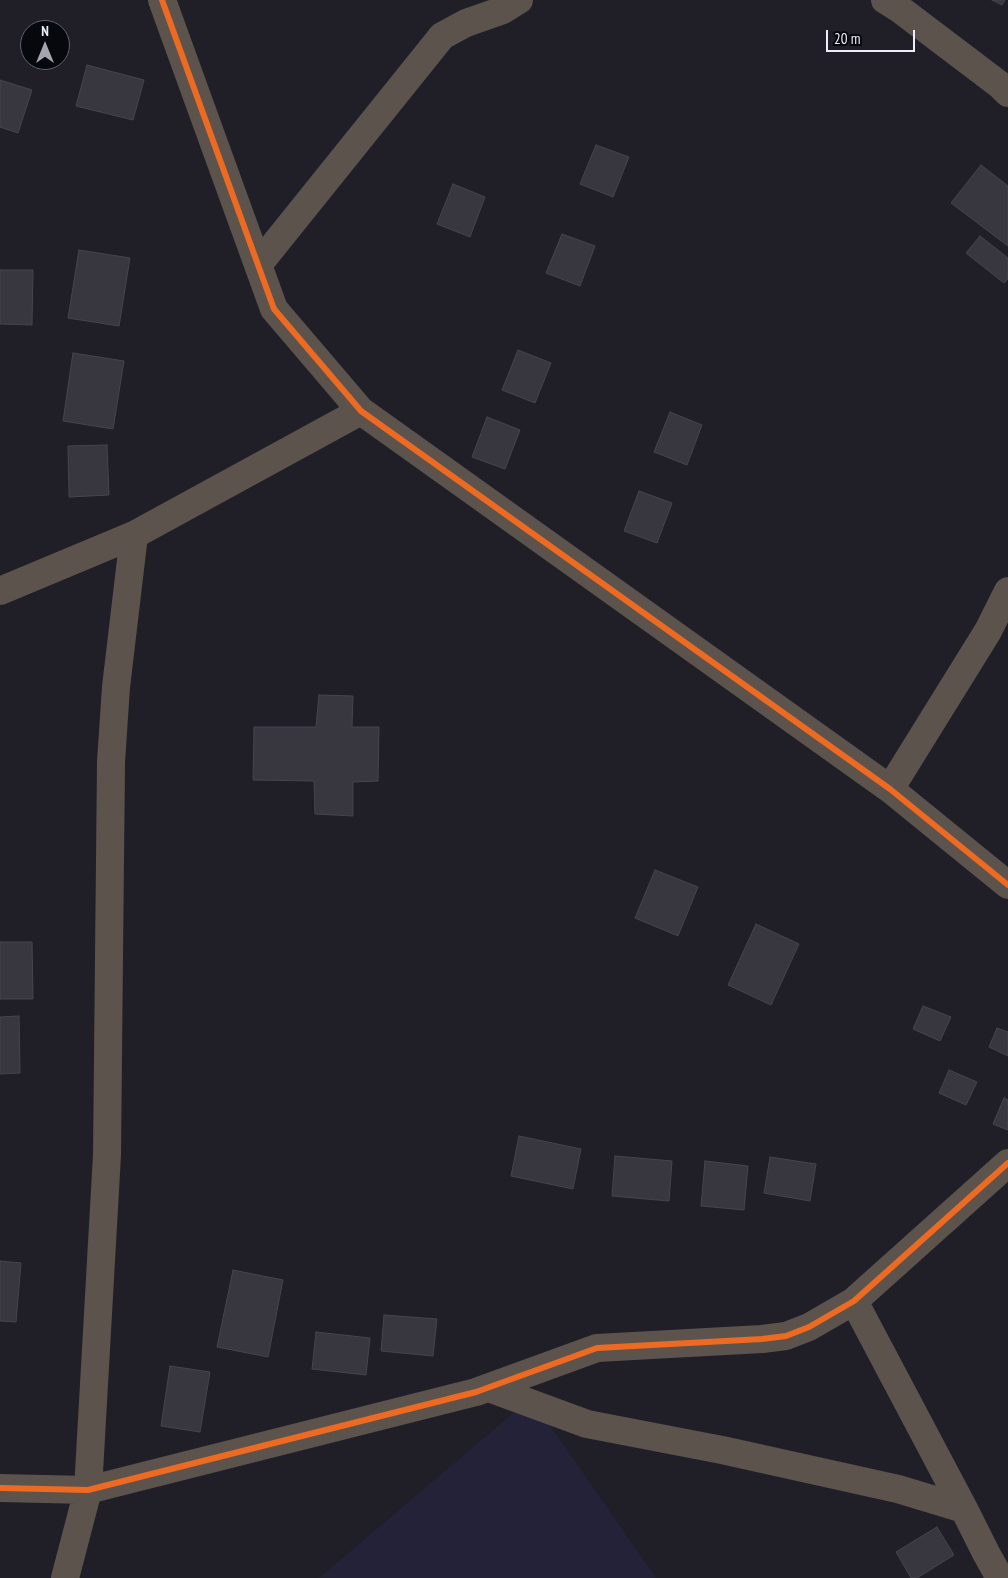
<!DOCTYPE html>
<style>
body{margin:0}
#map{position:relative;width:1008px;height:1578px;overflow:hidden;background:#201f28;font-family:"PT Sans Narrow",sans-serif}
canvas{display:block}
.north{position:absolute;left:20px;top:20px;width:50px;height:50px;box-sizing:border-box;background:#07070e;border:1px solid #63636c;border-radius:50%;rotate:0deg;font-size:14px;font-weight:700;line-height:20px;text-align:center;color:#ededfa}
.north::after{content:'';display:block;margin:auto;width:18px;height:22px;background:#a5a5b0;clip-path:polygon(50% 0,100% 100%,50% 72%,0 100%)}
.scale{position:absolute;left:826px;top:30px;width:89px;height:22px;box-sizing:border-box;border:2px solid #ededfa;border-top:0;padding-left:6px;font-size:15px;line-height:18px;white-space:nowrap;color:#ededfa;-webkit-text-stroke:4px #07070e;paint-order:stroke}
</style>
<div id="map">
<canvas width="1008" height="1578"></canvas>
<div class="north">N</div>
<div class="scale">20 m</div>
</div>
<script>
const c = document.querySelector('canvas').getContext('2d');
c.lineJoin = 'round';
function fill(path, color) { c.fillStyle = color; c.fill(path, 'evenodd'); }
const shape = rows => new Path2D(rows.map(r => 'M' + r).join(''));
function strokePath(path, color, width, dash) { c.strokeStyle = color; c.lineWidth = width; c.lineCap = dash ? 'butt' : 'round'; c.setLineDash(dash || []); c.stroke(path); }
const built = shape([
 [531,1398,656,1578,319,1578]
]);
const building = shape([
 [992,0,1005,0,1002,5,992,0],
 [87,65,144,80,133,120,76,106,87,65],
 [0,80,32,90,18,133,0,127,0,80],
 [596,145,629,157,613,197,580,184,596,145],
 [981,165,1008,186,1008,246,951,203,981,165],
 [453,184,485,197,470,237,437,224,453,184],
 [562,234,595,246,580,286,546,273,562,234],
 [980,236,1008,258,1008,279,1004,283,966,253,980,236],
 [79,250,130,258,119,326,68,318,79,250],
 [0,270,33,270,32,325,0,324,0,270],
 [518,350,551,363,535,403,502,390,518,350],
 [73,353,124,361,113,429,63,421,73,353],
 [670,412,702,425,687,465,654,452,670,412],
 [487,417,520,430,505,469,472,457,487,417],
 [107,445,109,495,69,497,68,446,107,445],
 [639,491,672,503,657,543,624,531,639,491],
 [319,695,353,696,352,727,379,727,378,781,353,782,353,816,315,814,314,781,253,780,254,727,316,727,319,695],
 [655,870,698,887,678,936,635,918,655,870],
 [756,924,799,944,771,1005,728,985,756,924],
 [0,942,32,942,33,999,0,999,0,942],
 [923,1006,951,1017,940,1041,913,1029,923,1006],
 [19,1016,20,1073,0,1074,0,1017,19,1016],
 [997,1028,1008,1032,1008,1056,989,1047,997,1028],
 [949,1070,977,1082,966,1105,939,1093,949,1070],
 [1004,1098,1008,1100,1008,1130,993,1124,1004,1098],
 [519,1136,581,1149,573,1189,511,1176,519,1136],
 [615,1156,672,1161,669,1201,612,1196,615,1156],
 [770,1157,816,1164,810,1201,764,1193,770,1157],
 [705,1161,748,1166,744,1210,701,1206,705,1161],
 [0,1261,21,1263,16,1322,0,1321,0,1261],
 [233,1270,283,1280,268,1357,217,1347,233,1270],
 [384,1315,437,1319,433,1356,381,1351,384,1315],
 [316,1332,370,1338,366,1375,312,1369,316,1332],
 [170,1366,210,1372,200,1432,161,1426,170,1366],
 [937,1527,954,1555,917,1578,911,1578,896,1552,937,1527]
]);
const minor = shape([
 [162,0,274,309,361,411,890,789,1008,885],
 [885,0,901,10,1000,85,1008,93],
 [258,265,442,36,466,23,503,10,519,0],
 [0,591,134,535,361,411],
 [890,789,988,631,1008,591],
 [854,1301,964,1509,986,1553,1000,1578],
 [489,1388,587,1424,722,1450,898,1489,964,1509],
 [0,1488,88,1490,476,1392,597,1348,762,1339,786,1336,809,1327,854,1301,1008,1163],
 [65,1578,88,1490,107,1155,111,762,116,687,134,535]
]);
const cycleway = shape([
 [162,0,274,309,361,411,890,789,1008,885],
 [0,1488,88,1490,476,1392,597,1348,762,1339,786,1336,809,1327,854,1301,1008,1163]
]);
fill(built, '#232238');
fill(building, '#38373f');
strokePath(building, '#46454e', 1);
strokePath(minor, '#5c534d', 28);
strokePath(cycleway, '#ed6a23', 6);
</script>
